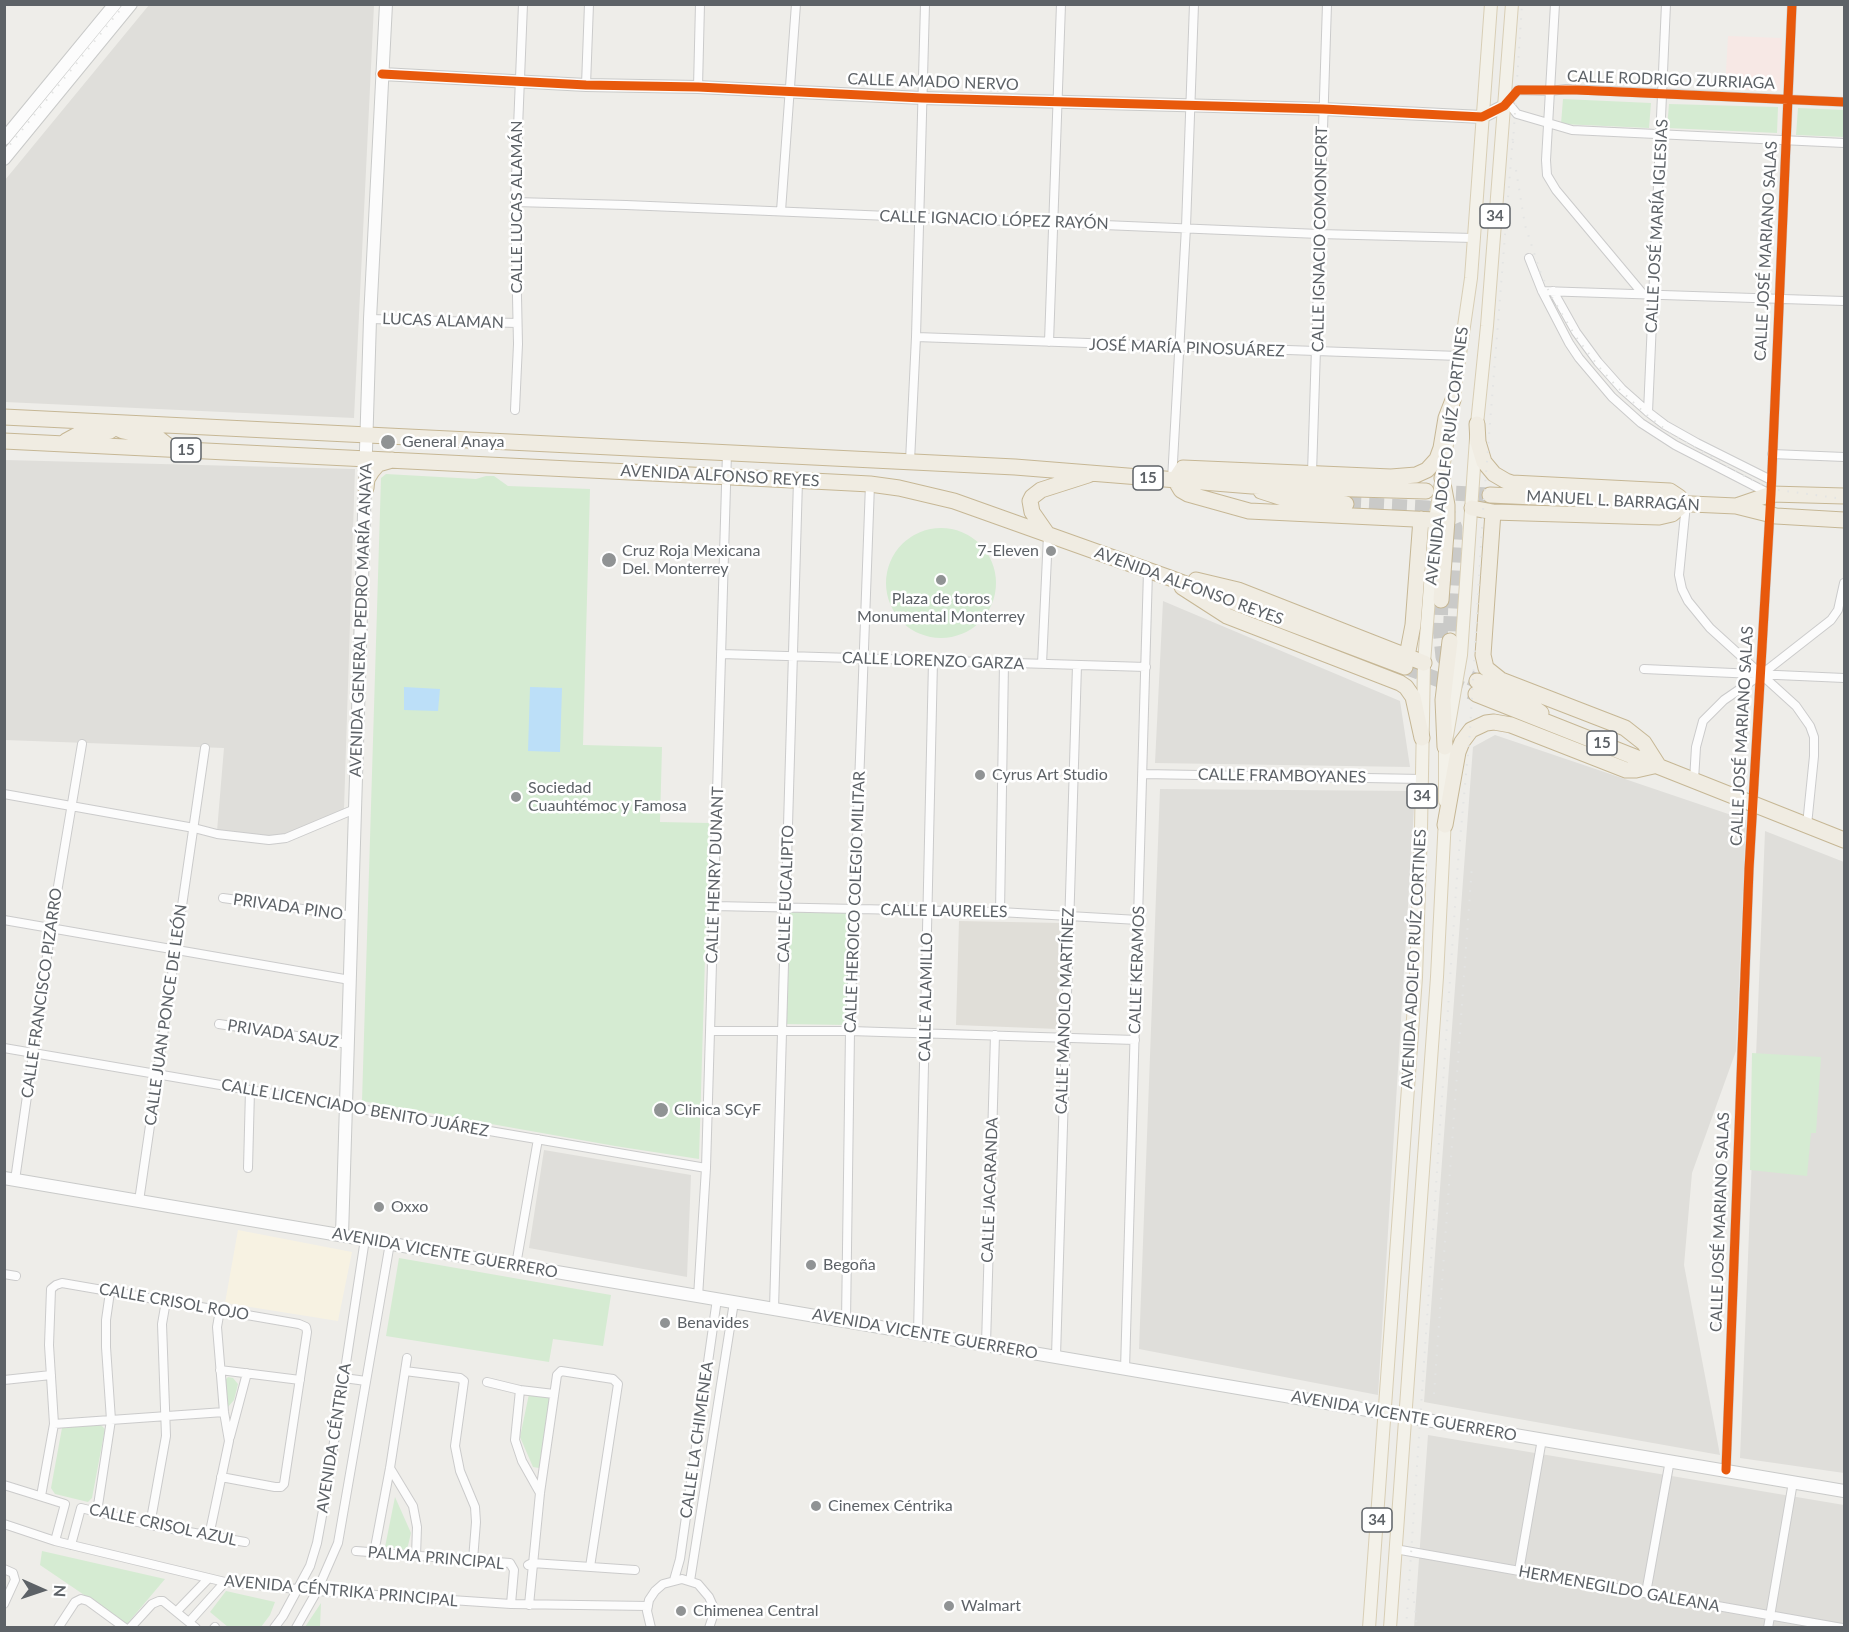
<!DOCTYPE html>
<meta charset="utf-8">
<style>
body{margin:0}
#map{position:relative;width:1849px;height:1632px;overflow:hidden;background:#eeede9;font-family:Lato,sans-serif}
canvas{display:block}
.frame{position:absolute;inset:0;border:6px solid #5d6267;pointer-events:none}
.north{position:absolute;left:12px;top:1560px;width:60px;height:60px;-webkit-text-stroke:4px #fff;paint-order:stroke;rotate:93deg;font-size:16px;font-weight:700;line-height:24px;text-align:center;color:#5d6267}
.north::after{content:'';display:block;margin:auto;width:21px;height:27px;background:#5d6267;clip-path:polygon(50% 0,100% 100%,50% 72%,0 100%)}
</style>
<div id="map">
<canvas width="1849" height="1632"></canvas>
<div class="frame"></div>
<div class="north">N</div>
</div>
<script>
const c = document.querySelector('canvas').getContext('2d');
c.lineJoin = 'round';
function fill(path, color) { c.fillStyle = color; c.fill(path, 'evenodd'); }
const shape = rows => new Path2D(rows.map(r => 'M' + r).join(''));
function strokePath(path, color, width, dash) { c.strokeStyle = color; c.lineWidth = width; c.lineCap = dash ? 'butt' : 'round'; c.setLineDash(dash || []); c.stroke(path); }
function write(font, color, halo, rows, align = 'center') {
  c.font = font + ' Lato,sans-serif'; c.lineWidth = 5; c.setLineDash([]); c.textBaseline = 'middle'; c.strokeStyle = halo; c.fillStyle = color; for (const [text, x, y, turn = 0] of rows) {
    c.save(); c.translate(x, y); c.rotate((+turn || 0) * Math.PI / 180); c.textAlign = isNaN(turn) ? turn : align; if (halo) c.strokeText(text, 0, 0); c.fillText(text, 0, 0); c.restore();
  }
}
const commercial = shape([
 [238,1230,352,1252,338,1321,225,1303]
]);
const industrial = shape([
 [149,5,374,5,354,418,5,402,5,180],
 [5,460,355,469,344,809,278,838,217,831,224,748,5,740],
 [1163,601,1400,701,1410,767,1155,763],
 [1495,735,1746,820,1736,1051,1692,1173,1684,1265,1720,1455,1424,1402,1473,747],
 [1160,789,1415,791,1378,1395,1139,1349],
 [1765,831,1844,862,1844,1473,1740,1458],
 [544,1150,691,1175,687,1277,529,1248],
 [1428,1435,1844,1505,1844,1627,1414,1628]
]);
const education = shape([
 [959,921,1061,923,1058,1029,956,1025]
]);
const medical = shape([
 [1728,36,1782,38,1780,91,1725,89]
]);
const green = shape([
 [1563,99,1651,103,1649,128,1561,124],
 [1669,104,1778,107,1777,133,1667,128],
 [1798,108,1844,110,1844,137,1796,135],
 [386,474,476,479,486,476,494,476,508,486,590,489,583,745,662,747,660,822,709,823,699,1159,615,1146,362,1101,381,478],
 '886 583a55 55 0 1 1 110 0a55 55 0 1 1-110 0Z',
 [788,910,852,913,847,1025,785,1024],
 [1752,1053,1821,1057,1816,1133,1811,1133,1807,1176,1750,1170],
 [399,1258,611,1295,603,1346,553,1339,549,1362,386,1336],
 [228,1377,233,1378,238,1384,234,1400,228,1407,226,1405,224,1381],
 [529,1394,550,1398,539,1468,533,1467,520,1437],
 [100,1424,105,1429,92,1498,88,1502,55,1494,51,1488,62,1428],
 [395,1497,411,1533,407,1550,385,1547],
 [42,1551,165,1579,127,1624,40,1565],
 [226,1591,275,1602,270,1615,261,1627,228,1627,210,1612],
 [321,1603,320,1627,305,1627]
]);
const water = shape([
 [404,687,440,689,438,711,404,710],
 [530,687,562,688,560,752,528,751]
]);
const highwayTunnel = shape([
 [1433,492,1490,495],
 [1346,504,1428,508,1446,513,1451,518,1455,528,1450,641],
 [1441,600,1440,628,1443,657,1455,671,1477,681],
 [1405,667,1476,694]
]);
const street = shape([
 [1555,4,1546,160,1547,175,1556,190,1643,294],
 [586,85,589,4],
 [698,87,700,4],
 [1508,103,1517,114,1572,130,1844,143],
 [1504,106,1518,90,1551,91,1566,89,1844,102],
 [515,202,626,205,1319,234,1473,238],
 [781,211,796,4],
 [1529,258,1542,291,1569,343,1579,358,1612,397,1641,423,1675,445,1770,494],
 [1542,291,1844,301],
 [1553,291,1576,332,1598,362,1622,389,1648,412,1665,425,1697,443,1771,480],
 [370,319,517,323],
 [916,337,1459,356],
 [1049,342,1061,4],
 [515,410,518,344,515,202,523,4],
 [1648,412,1666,4],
 [1772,454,1844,457],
 [910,461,916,337,925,4],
 [1312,473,1327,4],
 [1172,480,1186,227,1194,4],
 [1686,504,1679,575,1682,589,1688,601,1710,628,1796,706,1810,726,1814,737,1814,756,1807,825],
 [721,654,1146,667],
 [1042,664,1048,535],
 [1644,669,1844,678],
 [1143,774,1422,779],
 [1694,780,1696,747,1703,721,1724,700,1762,674,1831,620,1838,610,1844,583],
 [4,794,194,828,217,834,269,840,286,838,355,809],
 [223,898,353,916],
 [714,906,1000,912,1138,920],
 [1000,912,1004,663],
 [4,920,350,980],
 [219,1024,348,1044],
 [710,1031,850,1031,1135,1040],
 [4,1048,706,1168],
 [248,1168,250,1090],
 [15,1180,51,928,82,744],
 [139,1201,205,748],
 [516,1265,538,1139],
 [4,1274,16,1276],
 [698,1297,706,1168,727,452],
 [774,1309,798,480],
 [846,1321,850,1031,870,484],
 [918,1333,933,661],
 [986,1344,995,1035],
 [1056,1356,1077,665],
 [1125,1369,1148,571],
 [220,1370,300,1380],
 [405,1371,460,1378,464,1381,455,1446,460,1471,475,1507,476,1522,473,1560],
 [344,1378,366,1381],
 [4,1380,51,1375],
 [487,1382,520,1390,554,1394],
 [520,1390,515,1440,522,1461,540,1493],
 [54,1424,224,1412],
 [230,1437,247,1373],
 [390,1468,413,1506,417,1527,416,1556],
 [1726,1470,1749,869,1771,494,1792,4],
 [4,1485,65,1504,55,1541],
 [41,1496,54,1424,49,1345,51,1289,56,1285,62,1283,299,1324,306,1327,307,1332,284,1484,281,1487,275,1487,221,1477],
 [97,1512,111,1420,106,1347,106,1320,110,1292],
 [4,1524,55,1541,225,1582,317,1591,511,1604,648,1606],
 [150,1525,166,1436,162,1324,166,1301],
 [209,1536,229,1441,224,1412,217,1327,220,1310],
 [71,1545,81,1508,150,1525,245,1542],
 [1395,1549,1842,1628],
 [356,1551,510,1563,514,1570,511,1604],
 [374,1553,390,1468,407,1358],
 [528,1565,532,1563,635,1570],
 [4,1569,13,1573,15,1580,4,1604],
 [1519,1571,1542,1439],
 [674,1580,680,1559,717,1299],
 [690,1581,734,1302],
 [1646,1593,1670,1460],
 [529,1605,540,1493,557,1375,561,1371,613,1379,618,1384,590,1567],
 [177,1611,208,1579],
 [189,1622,225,1582],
 [58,1628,75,1602,81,1599,88,1601,125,1628],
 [130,1628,152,1604,159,1601,163,1601,196,1628],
 [214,1628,215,1627],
 [274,1628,283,1616,310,1566,317,1543,326,1494,365,1239],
 [296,1628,317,1591,338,1543,390,1243],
 [651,1628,647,1611,649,1600,655,1591,663,1584,682,1579,698,1584,709,1597,713,1606,713,1616,709,1628],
 [1768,1628,1793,1482]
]);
const secondary = shape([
 [382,74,586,85,698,87,922,98,1323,109,1482,117,1504,106],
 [4,139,115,4],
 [4,159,131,4],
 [4,1178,1844,1491],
 [342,1235,370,319,386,4]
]);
const primary = shape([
 [1452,409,1471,278,1491,4],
 [1445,801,1445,747,1461,655,1477,424,1487,326,1512,4],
 [1369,1628,1416,977,1421,830,1424,663,1435,520,1447,444],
 [1390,1628,1437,977,1445,818]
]);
const highway = shape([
 [4,417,1015,467,1252,486,1426,491],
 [112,426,123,431,158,438,172,449],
 [4,441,832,482,870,484,899,488,954,501,1170,578,1405,667],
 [66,441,77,435,110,431,121,423],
 [366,488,367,479,372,471,378,464,392,460],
 [1261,491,1286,499,1346,504],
 [1490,495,1736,506,1776,516,1844,520],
 [1736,506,1771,494,1844,496],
 [1472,508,1493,512,1659,517,1672,514,1684,504,1679,497,1670,491,1512,483,1506,481,1494,474,1484,462,1478,442,1477,424],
 [1493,512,1483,655,1486,668,1501,680,1625,728,1644,743,1658,765],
 [1435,520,1249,511,1188,494,1181,490,1175,480,1183,468,1391,477,1416,475,1427,470,1437,459,1441,448,1446,418,1453,400],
 [1048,535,1032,512,1030,501,1032,497,1041,490,1088,475],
 [1196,580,1238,590,1424,663],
 [1182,587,1227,616,1400,683,1406,687,1413,697,1422,738],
 [1441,600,1447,520,1447,505,1442,478],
 [1407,656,1413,625,1421,519],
 [1477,681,1524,701,1541,713],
 [1476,694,1844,840],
 [1445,747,1443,700,1450,641],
 [1445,825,1458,752,1462,742,1471,730,1486,723,1494,722,1511,725,1626,770,1636,770,1658,765]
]);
const rail = shape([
 [1513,143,1522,4],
 [4,152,125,4],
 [1516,170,1525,225,1540,271,1550,294,1576,337,1599,367,1618,388,1647,415,1670,433,1748,478,1771,489,1844,499],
 [1434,1394,1472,865],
 [1413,1592,1417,1628],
 [1406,1628,1458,862,1470,731,1483,511,1513,135]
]);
const cycleway = shape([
 [382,74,586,85,698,87,922,98,1323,109,1482,117,1504,106,1518,90,1577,90,1844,102],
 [1726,1470,1749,869,1771,494,1792,4]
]);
const markers = [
 [388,442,8,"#909394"],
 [1051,551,6,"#909394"],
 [609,560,8,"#909394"],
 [941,580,6,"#909394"],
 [980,775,6,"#909394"],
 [516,797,6,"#909394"],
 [661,1110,8,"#909394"],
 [379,1207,6,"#909394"],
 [811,1265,6,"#909394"],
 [665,1323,6,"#909394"],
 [816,1506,6,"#909394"],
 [949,1606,6,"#909394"],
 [681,1611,6,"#909394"]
];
const shields = [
 [1495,216,30],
 [186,450,30],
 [1148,478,30],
 [1602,743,30],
 [1422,796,30],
 [1377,1520,30]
];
const shieldNames = [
 ["34",1495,216],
 ["15",186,450],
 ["15",1148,478],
 ["15",1602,743],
 ["34",1422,796],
 ["34",1377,1520]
];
const streetNames = [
 ["CALLE RODRIGO ZURRIAGA",1671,80,2],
 ["CALLE AMADO NERVO",933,82,2],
 ["CALLE LUCAS ALAMÁN",517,207,-90],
 ["CALLE IGNACIO LÓPEZ RAYÓN",994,220,2],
 ["CALLE JOSÉ MARÍA IGLESIAS",1657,226,-87],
 ["CALLE IGNACIO COMONFORT",1320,239,-89],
 ["CALLE JOSÉ MARIANO SALAS",1766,251,-87],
 ["LUCAS ALAMAN",443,321,2],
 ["JOSÉ MARÍA PINOSUÁREZ",1187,348,2],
 ["AVENIDA ADOLFO RUÍZ CORTINES",1447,456,-83],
 ["AVENIDA ALFONSO REYES",720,476,3],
 ["MANUEL L. BARRAGÁN",1613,501,3],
 ["AVENIDA ALFONSO REYES",1189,586,20],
 ["AVENIDA GENERAL PEDRO MARÍA ANAYA",361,620,-88],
 ["CALLE LORENZO GARZA",933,661,2],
 ["CALLE JOSÉ MARIANO SALAS",1742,736,-87],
 ["CALLE FRAMBOYANES",1282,776,1],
 ["CALLE HENRY DUNANT",715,875,-88],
 ["CALLE EUCALIPTO",786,894,-88],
 ["CALLE HEROICO COLEGIO MILITAR",855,902,-88],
 ["PRIVADA PINO",288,907,8],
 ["CALLE LAURELES",944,911,1],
 ["AVENIDA ADOLFO RUÍZ CORTINES",1414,959,-87],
 ["CALLE KERAMOS",1137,970,-88],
 ["CALLE FRANCISCO PIZARRO",42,993,-82],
 ["CALLE ALAMILLO",926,997,-89],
 ["CALLE MANOLO MARTÍNEZ",1065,1011,-88],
 ["CALLE JUAN PONCE DE LEÓN",166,1015,-82],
 ["PRIVADA SAUZ",283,1034,9],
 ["CALLE LICENCIADO BENITO JUÁREZ",355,1108,10],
 ["CALLE JACARANDA",990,1190,-88],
 ["CALLE JOSÉ MARIANO SALAS",1720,1222,-88],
 ["AVENIDA VICENTE GUERRERO",445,1253,10],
 ["CALLE CRISOL ROJO",174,1302,10],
 ["AVENIDA VICENTE GUERRERO",925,1334,10],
 ["AVENIDA VICENTE GUERRERO",1404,1416,10],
 ["AVENIDA CÉNTRICA",334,1438,-81],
 ["CALLE LA CHIMENEA",697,1440,-82],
 ["CALLE CRISOL AZUL",163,1525,12],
 ["PALMA PRINCIPAL",436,1558,5],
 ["HERMENEGILDO GALEANA",1619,1589,10],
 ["AVENIDA CÉNTRIKA PRINCIPAL",341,1591,5]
];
const poiNames = [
 ["General Anaya",402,442],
 ["Cruz Roja Mexicana",622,551],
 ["Del. Monterrey",622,569],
 ["7-Eleven",1039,551,"right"],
 ["Plaza de toros",941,599,"center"],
 ["Monumental Monterrey",941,617,"center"],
 ["Cyrus Art Studio",992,775],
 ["Sociedad",528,788],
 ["Cuauhtémoc y Famosa",528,806],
 ["Clinica SCyF",674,1110],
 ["Oxxo",391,1207],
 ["Begoña",823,1265],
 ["Benavides",677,1323],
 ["Cinemex Céntrika",828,1506],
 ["Walmart",961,1606],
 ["Chimenea Central",693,1611]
];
fill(commercial, '#f7f2e2');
fill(industrial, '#dfdeda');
fill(education, '#e0ded8');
fill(medical, '#f7e8e5');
fill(green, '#d5ebd2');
fill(water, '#bcdff8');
strokePath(highwayTunnel, '#cacac8', 15, [15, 8]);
strokePath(street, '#cbcbcb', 10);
strokePath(secondary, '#c9cac9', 14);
strokePath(primary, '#d8ceb5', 14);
strokePath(highway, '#c6b795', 17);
strokePath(street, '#fcfcfc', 8);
strokePath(secondary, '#fcfcfc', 12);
strokePath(primary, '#f3f1e9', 12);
strokePath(highway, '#f0ece2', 15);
strokePath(rail, '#e3e4e3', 2, [1.5, 8]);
strokePath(cycleway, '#e8590c', 9);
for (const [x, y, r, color] of markers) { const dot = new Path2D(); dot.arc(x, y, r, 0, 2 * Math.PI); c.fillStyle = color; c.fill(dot); strokePath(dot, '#fff', 2); }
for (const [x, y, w] of shields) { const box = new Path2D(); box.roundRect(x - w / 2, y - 12, w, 24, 4.5); c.fillStyle = '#fff'; c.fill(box); strokePath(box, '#5d6267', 1.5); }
write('bold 15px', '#5d6267', null, shieldNames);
write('16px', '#5d6267', '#fff', streetNames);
write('16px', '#5d6267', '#fff', poiNames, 'left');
</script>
